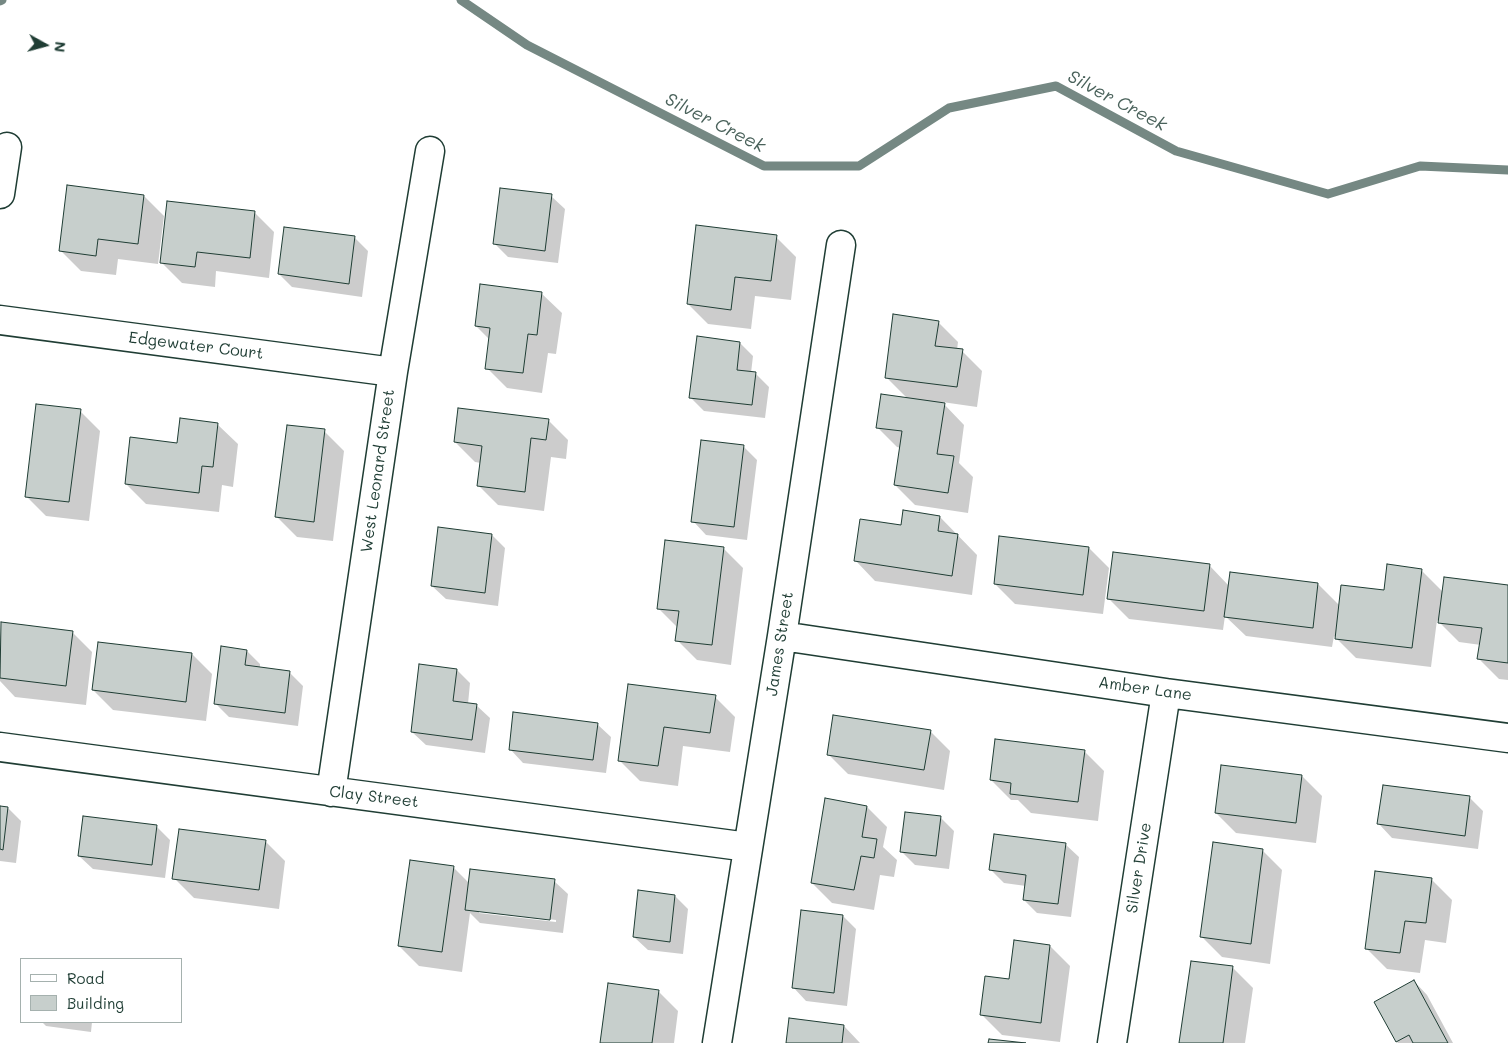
<!DOCTYPE html>
<style>
body{margin:0}
#map{position:relative;width:1508px;height:1043px;overflow:hidden;background:#fff;font-family:Mali,sans-serif}
canvas{display:block}
.legend{position:absolute;left:20px;top:958px;width:162px;height:65px;box-sizing:border-box;background:#fff;border:1px solid #a5b1ae;margin:0;padding:6px 9px;list-style:none;font-size:15px;color:#1f3d34}
.legend li{display:flex;align-items:center;gap:10px;height:25px}
.legend b{width:25px;border:1px solid #a5b1ae}
.north{position:absolute;left:20px;top:20px;width:50px;height:50px;-webkit-text-stroke:4px #fff;paint-order:stroke;rotate:97deg;font-size:14px;font-weight:700;line-height:20px;text-align:center;color:#1f3d34}
.north::after{content:'';display:block;margin:auto;width:18px;height:22px;background:#1f3d34;clip-path:polygon(50% 0,100% 100%,50% 72%,0 100%)}
</style>
<div id="map">
<canvas width="1508" height="1043"></canvas>
<ul class="legend">
<li><b style="height:6px;background:#fff"></b>Road</li>
<li><b style="height:14px;background:#c7cfcc"></b>Building</li>
</ul>
<div class="north">N</div>
</div>
<script>
const c = document.querySelector('canvas').getContext('2d');
c.lineJoin = 'round';
function fill(path, color) { c.fillStyle = color; c.fill(path, 'evenodd'); }
const shape = rows => new Path2D(rows.map(r => 'M' + r).join(''));
function strokePath(path, color, width, dash) { c.strokeStyle = color; c.lineWidth = width; c.lineCap = dash ? 'butt' : 'round'; c.setLineDash(dash || []); c.stroke(path); }
function write(font, color, halo, rows, align = 'center') {
  c.font = font + ' Mali,sans-serif'; c.lineWidth = 4; c.setLineDash([]); c.textBaseline = 'middle'; c.strokeStyle = halo; c.fillStyle = color; for (const [text, x, y, turn = 0] of rows) {
    c.save(); c.translate(x, y); c.rotate((+turn || 0) * Math.PI / 180); c.textAlign = isNaN(turn) ? turn : align; if (halo) c.strokeText(text, 0, 0); c.fillText(text, 0, 0); c.restore();
  }
}
const shadow = shape([
 [68,187,144,196,164,216,158,264,118,259,116,275,81,271,61,251],
 [551,196,565,209,558,263,508,257,495,244],
 [254,212,274,232,269,278,216,271,215,287,182,283,162,263],
 [354,237,368,251,362,297,292,287,279,274],
 [776,237,796,257,791,300,755,296,751,329,708,324,688,304],
 [541,293,562,313,556,354,548,353,542,393,507,388,487,368,490,340,476,326],
 [938,322,958,342,957,350,962,351,982,371,977,407,942,402,964,425,959,463,973,477,968,513,915,505,895,485,901,448,897,447,877,427,908,399,886,377],
 [740,343,753,356,751,373,756,374,769,387,765,418,704,411,690,397],
 [80,411,100,431,89,521,46,516,26,496],
 [548,420,568,440,566,459,551,457,544,511,498,505,478,485,481,463,475,462,455,442],
 [217,424,238,444,233,487,222,485,219,512,146,504,126,484,178,444],
 [324,431,344,451,333,541,297,537,277,517],
 [744,447,757,460,747,540,706,535,693,521],
 [940,517,977,555,972,595,875,581,855,560,902,526],
 [492,535,505,548,498,606,446,599,432,586],
 [723,548,743,568,731,665,697,660,677,640,678,628,658,608],
 [1089,548,1109,568,1103,614,1015,604,995,584],
 [1209,565,1229,586,1318,584,1340,606,1385,591,1421,570,1443,592,1508,587,1508,680,1499,679,1479,659,1481,645,1459,642,1437,620,1431,667,1356,658,1334,636,1332,647,1246,636,1225,616,1223,630,1129,619,1109,599],
 [2,624,72,632,92,652,86,705,15,697,0,681,0,640],
 [247,651,260,664,260,668,289,672,303,686,298,726,229,717,216,704],
 [192,654,212,674,206,721,113,710,93,690],
 [457,670,470,683,468,704,476,705,490,718,485,753,426,745,412,732],
 [629,686,715,697,735,717,730,752,683,746,678,786,640,781,620,761],
 [597,724,611,737,606,773,523,763,510,749],
 [930,731,950,751,944,790,848,774,828,754],
 [1084,751,1104,771,1098,821,1031,813,1018,800,1011,800,991,780],
 [1302,776,1322,796,1316,843,1236,833,1216,813],
 [1469,797,1483,811,1478,849,1392,838,1379,824],
 [0,807,8,808,21,821,16,863,0,861],
 [867,807,887,827,883,847,897,860,894,877,880,875,874,910,832,903,812,883],
 [940,817,954,831,949,869,915,865,902,852],
 [156,826,170,840,165,878,93,869,79,856],
 [265,841,285,861,279,909,194,898,174,878],
 [1065,844,1079,857,1071,917,1037,913,1024,900,1026,886,1004,883,991,870],
 [1262,850,1282,870,1270,964,1222,957,1202,937],
 [453,867,469,883,554,881,568,894,563,933,480,923,470,913,462,972,419,966,399,946],
 [479,910,556,920,556,922,479,913],
 [1376,873,1432,880,1452,900,1446,943,1425,940,1420,973,1387,969,1367,949],
 [675,896,688,909,683,954,648,950,634,937],
 [843,916,856,929,847,1006,806,1001,793,987],
 [1050,946,1070,966,1060,1042,1002,1035,982,1015,1010,980],
 [1233,968,1253,988,1245,1043,1181,1043],
 [1414,981,1427,995,1453,1043,1398,1043,1397,1042],
 [658,991,678,1011,674,1043,601,1043],
 [790,1019,844,1026,860,1043,787,1043],
 [42,1022,92,1022,91,1032,46,1026]
]);
const stream = shape([
 [461,0,527,45,764,166,859,166,949,108,1056,86,1176,151,1328,194,1420,166,1508,170],
 [0,1,2,0]
]);
const building = shape([
 [67,185,144,195,138,244,98,239,96,256,59,251,67,185],
 [500,188,552,194,545,251,493,244,500,188],
 [167,201,255,211,250,258,197,252,195,267,160,263,167,201],
 [696,225,777,235,771,281,735,277,731,310,687,304,696,225],
 [284,227,355,236,349,284,278,274,284,227],
 [480,284,542,292,537,335,528,334,523,373,485,369,490,328,475,326,480,284],
 [893,314,939,321,935,346,963,349,957,387,885,378,893,314],
 [697,336,740,342,737,370,756,372,752,405,689,398,697,336],
 [881,394,945,403,937,454,954,456,948,493,894,485,902,431,876,428,881,394],
 [36,404,81,409,69,502,25,497,36,404],
 [458,408,549,419,546,440,531,438,525,492,477,486,482,446,454,442,458,408],
 [180,418,218,423,213,467,202,466,199,493,125,484,130,437,177,443,180,418],
 [287,425,325,429,314,522,275,517,287,425],
 [701,440,744,445,734,527,691,522,701,440],
 [903,510,940,516,938,531,958,534,952,576,854,561,860,519,901,525,903,510],
 [438,527,492,534,485,593,431,586,438,527],
 [999,536,1089,547,1083,595,994,584,999,536],
 [665,540,724,547,712,645,675,641,679,611,657,609,665,540],
 [1113,552,1210,564,1204,611,1107,599,1113,552],
 [1387,564,1422,569,1412,648,1335,639,1341,585,1384,590,1387,564],
 [1230,572,1318,583,1313,628,1224,617,1230,572],
 [1444,577,1508,585,1508,663,1477,659,1482,628,1438,623,1444,577],
 [1,622,73,631,66,686,0,678,1,622],
 [98,642,192,653,186,702,92,690,98,642],
 [221,646,247,650,245,665,290,671,285,713,214,704,221,646],
 [419,664,457,669,453,701,477,704,472,740,411,732,419,664],
 [628,684,716,695,710,733,664,727,658,766,618,761,628,684],
 [513,712,598,723,593,760,509,750,513,712],
 [833,715,931,730,924,770,827,755,833,715],
 [995,739,1085,750,1078,802,1010,794,1011,783,990,780,995,739],
 [1221,765,1302,775,1296,823,1215,813,1221,765],
 [1383,785,1470,796,1465,836,1377,824,1383,785],
 [825,798,867,806,862,837,877,839,874,858,861,856,854,890,811,883,825,798],
 [0,806,8,807,3,850,0,849,0,806],
 [905,812,941,816,936,856,900,852,905,812],
 [83,816,157,825,152,865,78,856,83,816],
 [179,829,266,840,259,890,172,879,179,829],
 [994,834,1066,843,1058,904,1023,900,1026,875,989,870,994,834],
 [1213,842,1263,849,1251,944,1200,937,1213,842],
 [410,860,454,866,442,952,398,946,410,860],
 [470,869,555,879,550,920,465,910,470,869],
 [1375,871,1432,878,1426,923,1405,921,1400,953,1365,949,1375,871],
 [638,890,675,895,670,942,633,937,638,890],
 [801,910,843,915,834,993,792,988,801,910],
 [1014,940,1050,945,1041,1023,980,1015,985,976,1009,979,1014,940],
 [1191,961,1233,966,1223,1043,1179,1043,1191,961],
 [1414,980,1448,1043,1413,1043,1409,1035,1396,1042,1374,1002,1414,980],
 [608,983,659,990,652,1043,600,1043,608,983],
 [789,1018,844,1025,842,1043,786,1043,789,1018],
 [989,1039,1026,1043,988,1043,989,1039]
]);
const minor = shape([
 [0,194,7,147],
 [0,320,393,372],
 [782,636,1166,693,1508,738],
 [0,747,748,847],
 [331,792,393,372,430,151],
 [717,1043,782,636,841,245],
 [1112,1043,1166,693]
]);
const streetNames = [
 ["Edgewater Court",196,346,7],
 ["West Leonard Street",378,471,-82],
 ["James Street",780,644,-81],
 ["Amber Lane",1145,689,8],
 ["Clay Street",374,797,7],
 ["Silver Drive",1139,868,-81]
];
const waterNames = [
 ["Silver Creek",1117,101,28],
 ["Silver Creek",715,123,27]
];
fill(shadow, '#0003');
strokePath(stream, '#758883', 9);
fill(building, '#c7cfcc');
strokePath(building, '#1f3d34', 1);
strokePath(minor, '#1f3d34', 31);
strokePath(minor, '#fff', 28);
write('16px', '#1f3d34', '#fff', streetNames);
write('italic 18px', '#4a625b', '#fff', waterNames);
</script>
